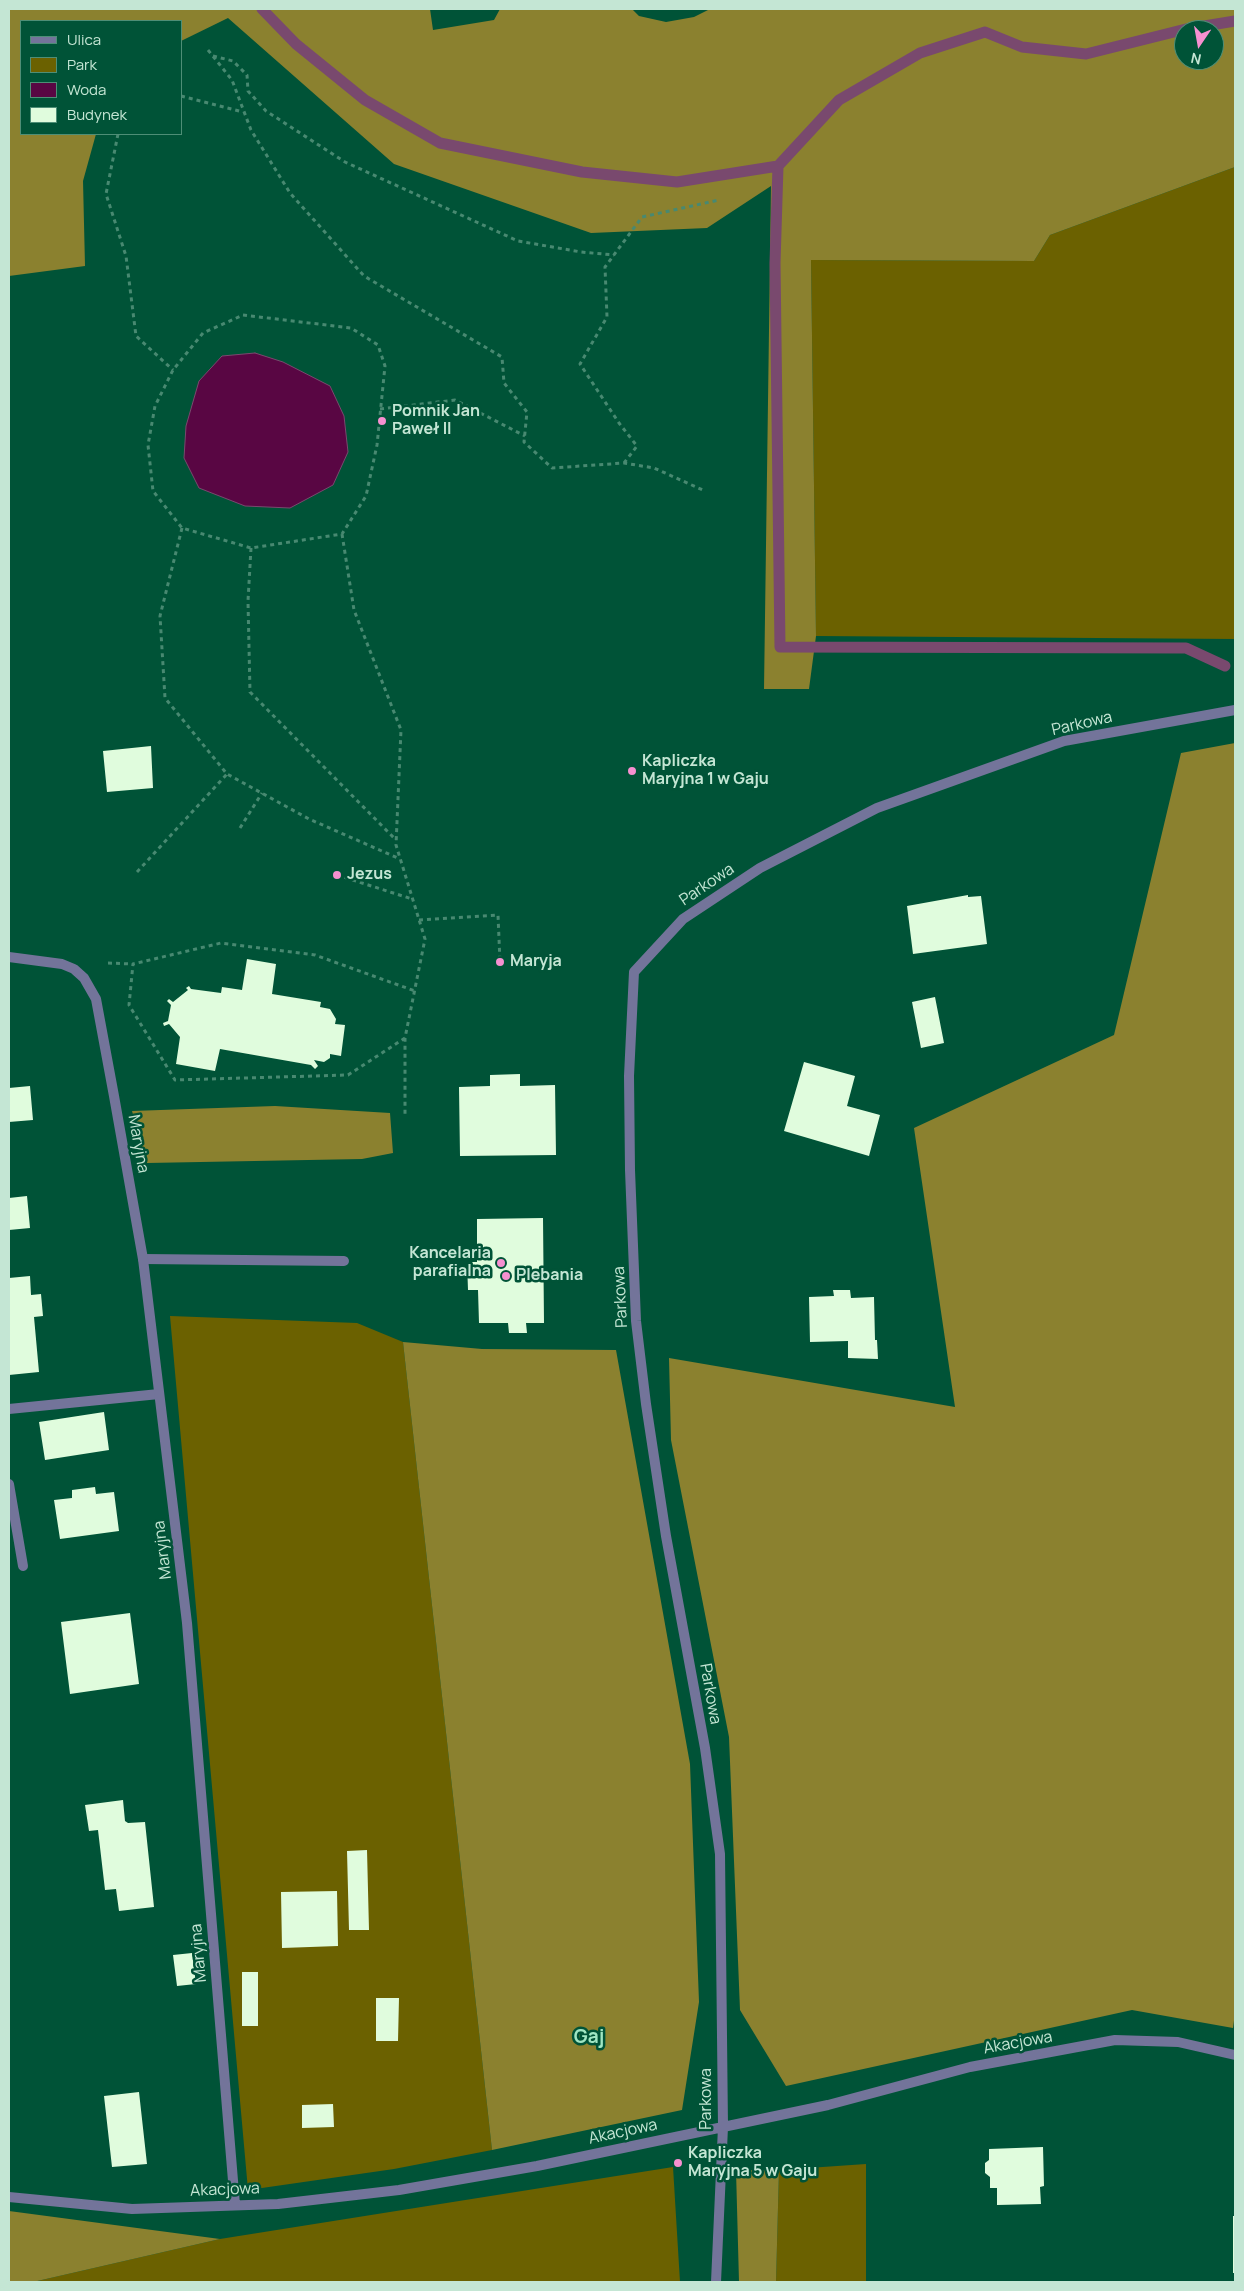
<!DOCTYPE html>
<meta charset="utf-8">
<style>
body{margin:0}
#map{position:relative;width:1244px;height:2291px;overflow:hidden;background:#005337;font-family:Manrope,sans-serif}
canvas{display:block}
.frame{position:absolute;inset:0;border:10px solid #c4e6d4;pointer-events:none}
.legend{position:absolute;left:20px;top:20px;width:162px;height:115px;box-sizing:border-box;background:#005337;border:1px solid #4e8e76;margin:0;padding:6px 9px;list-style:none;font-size:15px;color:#c4e6d4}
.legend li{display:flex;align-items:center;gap:10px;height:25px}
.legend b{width:25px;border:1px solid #4e8e76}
.north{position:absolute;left:1174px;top:20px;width:50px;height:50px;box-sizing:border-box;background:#005337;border:1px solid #4e8e76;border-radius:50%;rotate:192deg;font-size:14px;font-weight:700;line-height:20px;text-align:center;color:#c4e6d4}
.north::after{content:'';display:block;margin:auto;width:18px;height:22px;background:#f690d0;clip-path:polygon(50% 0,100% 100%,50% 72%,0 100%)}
</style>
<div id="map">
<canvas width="1244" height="2291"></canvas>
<div class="frame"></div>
<ul class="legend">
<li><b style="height:6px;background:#73749a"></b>Ulica</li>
<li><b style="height:14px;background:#6b6100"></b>Park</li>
<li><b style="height:14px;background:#590643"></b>Woda</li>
<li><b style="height:14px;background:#e0fcdd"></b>Budynek</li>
</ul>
<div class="north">N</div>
</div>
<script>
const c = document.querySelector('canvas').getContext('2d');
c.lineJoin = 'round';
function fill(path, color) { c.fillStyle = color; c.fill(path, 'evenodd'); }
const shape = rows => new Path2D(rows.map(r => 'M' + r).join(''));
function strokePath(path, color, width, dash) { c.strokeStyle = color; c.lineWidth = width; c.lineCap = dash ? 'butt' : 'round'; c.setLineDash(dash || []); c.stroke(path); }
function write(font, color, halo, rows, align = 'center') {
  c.font = font + ' Manrope,sans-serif'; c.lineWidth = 5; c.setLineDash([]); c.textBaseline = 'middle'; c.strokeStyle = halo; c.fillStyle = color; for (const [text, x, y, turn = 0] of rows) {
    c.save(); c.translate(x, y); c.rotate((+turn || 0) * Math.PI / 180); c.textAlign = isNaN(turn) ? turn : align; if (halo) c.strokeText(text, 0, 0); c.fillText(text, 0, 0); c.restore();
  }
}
const green = shape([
 [1235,167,1235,639,816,636,811,260,1034,261,1050,235],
 [170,1316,357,1323,403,1342,492,2150,394,2169,248,2190],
 [866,2164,866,2282,776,2282,779,2170],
 [673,2167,680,2282,33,2282,220,2239]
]);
const forest = shape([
 [9,9,430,9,433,30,494,20,500,9,632,9,639,16,666,22,694,17,710,9,1235,9,1235,167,1050,235,1034,261,811,260,816,636,809,689,764,689,771,186,707,228,591,233,394,164,228,18,181,41,181,21,21,21,21,134,96,134,83,181,85,266,9,276],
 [1184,30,1214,30,1214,60,1184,60],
 [1235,743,1235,2013,1233,2028,1132,2010,786,2086,740,2010,729,1737,671,1440,669,1358,955,1407,914,1128,1114,1035,1181,753],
 [275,1106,390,1113,393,1153,362,1159,147,1163,132,1111],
 [403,1342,482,1349,616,1350,690,1764,699,2002,682,2110,492,2150],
 [736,2170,779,2170,776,2282,739,2282],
 [9,2211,220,2239,33,2282,9,2282]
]);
const water = shape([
 [255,353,283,362,330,386,344,416,348,452,333,485,290,508,245,506,199,488,184,458,186,426,199,381,222,356,255,353]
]);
const stream = shape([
 [262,9,296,44,365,100,440,143,582,172,677,182,778,166,839,100,920,53,985,32,1022,47,1086,54,1186,29,1235,21],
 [778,166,775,263,780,647,1186,648,1225,666]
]);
const building = shape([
 [151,746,153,788,107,792,103,751],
 [968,895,968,897,981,896,987,944,913,954,907,906],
 [247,959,276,964,272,994,321,1002,320,1007,330,1009,336,1019,335,1024,345,1025,341,1056,330,1054,330,1058,324,1062,314,1060,318,1066,315,1069,311,1065,220,1049,215,1071,176,1064,180,1037,169,1024,164,1026,163,1023,168,1021,171,1005,167,1001,169,999,173,1002,188,990,186,988,189,986,191,989,221,993,222,987,242,990],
 [935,997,944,1043,921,1048,912,1002],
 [804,1062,855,1076,847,1106,880,1115,869,1156,784,1131],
 [520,1074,520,1086,555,1085,556,1155,460,1156,459,1087,490,1086,490,1075],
 [30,1086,33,1120,9,1122,9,1088],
 [27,1196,30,1228,9,1230,9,1198],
 [543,1218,544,1323,526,1323,527,1333,509,1333,508,1323,479,1323,478,1290,468,1290,467,1262,477,1262,477,1219],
 [30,1276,31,1295,41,1294,43,1316,34,1317,39,1372,9,1375,9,1278],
 [833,1290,850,1290,851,1298,874,1297,875,1340,877,1340,878,1359,848,1358,848,1341,810,1342,809,1297,834,1296],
 [104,1412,109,1450,45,1460,39,1422],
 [95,1487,96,1494,114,1492,119,1531,60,1539,54,1500,72,1498,72,1490],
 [130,1613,139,1684,70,1694,61,1622],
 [123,1800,125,1821,128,1823,145,1822,154,1907,119,1911,116,1889,105,1890,98,1830,89,1831,85,1805],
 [367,1850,369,1930,349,1930,347,1851],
 [337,1891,338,1946,282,1948,281,1892],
 [192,1953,196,1984,177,1986,173,1955],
 [242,1972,258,1972,258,2026,242,2026],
 [376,1998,399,1998,398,2041,376,2041],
 [139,2092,147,2164,112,2167,104,2096],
 [333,2104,334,2127,302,2128,302,2105],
 [1043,2147,1044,2186,1040,2187,1041,2204,997,2205,997,2188,990,2188,990,2177,985,2173,985,2163,989,2160,989,2149],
 [1233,2216,1235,2216,1235,2273,1233,2273]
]);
const path = shape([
 [208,50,232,80,251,130,290,193,364,276,502,357,504,383,527,412,524,442,552,468,624,463,654,468,705,491],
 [213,56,233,61,247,75,248,91,266,111,345,162,518,241,581,252,614,255],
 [181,96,243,112],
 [118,134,106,194,126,256,136,336,173,370],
 [243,315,351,328,378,345,385,366,377,445,366,496,342,534,251,548,182,528,153,491,148,445,155,406,173,370,203,333,243,315],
 [380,409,455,400,525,436],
 [624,463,637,446,619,423,580,364,607,317,605,267,642,217,719,200],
 [182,528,160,616,165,698,227,774,309,819,400,859],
 [342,534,354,610,401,730,396,845,425,939,405,1038,405,1114],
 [251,548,248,601,250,692,396,840],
 [240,828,262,793],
 [137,872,227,774],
 [337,875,412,899],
 [419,920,498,915,500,962],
 [108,963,133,964],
 [405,1038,348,1075,175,1080,129,1005,133,964,221,943,315,955,415,991]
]);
const service = shape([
 [143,1259,344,1261],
 [9,1409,159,1394],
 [9,1484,23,1566]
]);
const minor = shape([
 [9,957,62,964,74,969,84,978,96,999,114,1096,143,1259,187,1623,235,2205],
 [9,2197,132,2209,278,2204,399,2190,537,2166,828,2105,970,2067,1115,2040,1178,2042,1235,2055],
 [716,2282,723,2127,720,1854,705,1748,666,1536,646,1404,636,1321,630,1170,629,1076,634,972,683,919,760,868,877,808,1064,741,1235,710]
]);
const markers = [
 [382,421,5,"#f690d0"],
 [632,771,5,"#f690d0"],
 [337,875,5,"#f690d0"],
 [500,962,5,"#f690d0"],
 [501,1263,5,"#f690d0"],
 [506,1276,5,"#f690d0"],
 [678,2163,5,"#f690d0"]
];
const poiNames = [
 ["Pomnik Jan",392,412],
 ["Paweł II",392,430],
 ["Kapliczka",642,762],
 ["Maryjna 1 w Gaju",642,780],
 ["Jezus",347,875],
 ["Maryja",510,962],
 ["Kancelaria",491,1254,"right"],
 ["parafialna",491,1272,"right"],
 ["Plebania",516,1276],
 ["Kapliczka",688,2154],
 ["Maryjna 5 w Gaju",688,2172]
];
const streetNames = [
 ["Parkowa",1082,724,-13],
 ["Parkowa",707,885,-34],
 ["Maryjna",138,1144,80],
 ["Parkowa",621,1297,-93],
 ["Maryjna",163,1550,-97],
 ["Parkowa",710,1694,80],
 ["Maryjna",199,1953,-95],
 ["Akacjowa",1018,2043,-10],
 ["Parkowa",707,2099,-90],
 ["Akacjowa",623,2132,-12],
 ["Akacjowa",225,2190,-2]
];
const quarterNames = [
 ["Gaj",589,2038]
];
fill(green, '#6b6100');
fill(forest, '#8b812f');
fill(water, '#590643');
strokePath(water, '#79496e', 1);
strokePath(stream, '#79496e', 11);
fill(building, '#e0fcdd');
strokePath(path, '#488971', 3, [4, 4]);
strokePath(service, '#73749a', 10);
strokePath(minor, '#73749a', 10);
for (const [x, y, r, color] of markers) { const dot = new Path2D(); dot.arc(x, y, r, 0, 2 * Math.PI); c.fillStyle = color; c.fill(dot); strokePath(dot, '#005337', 2); }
write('bold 16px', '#c4e6d4', '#005337', poiNames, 'left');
write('16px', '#c4e6d4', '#005337', streetNames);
write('bold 19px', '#a0e6c3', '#005337', quarterNames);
</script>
